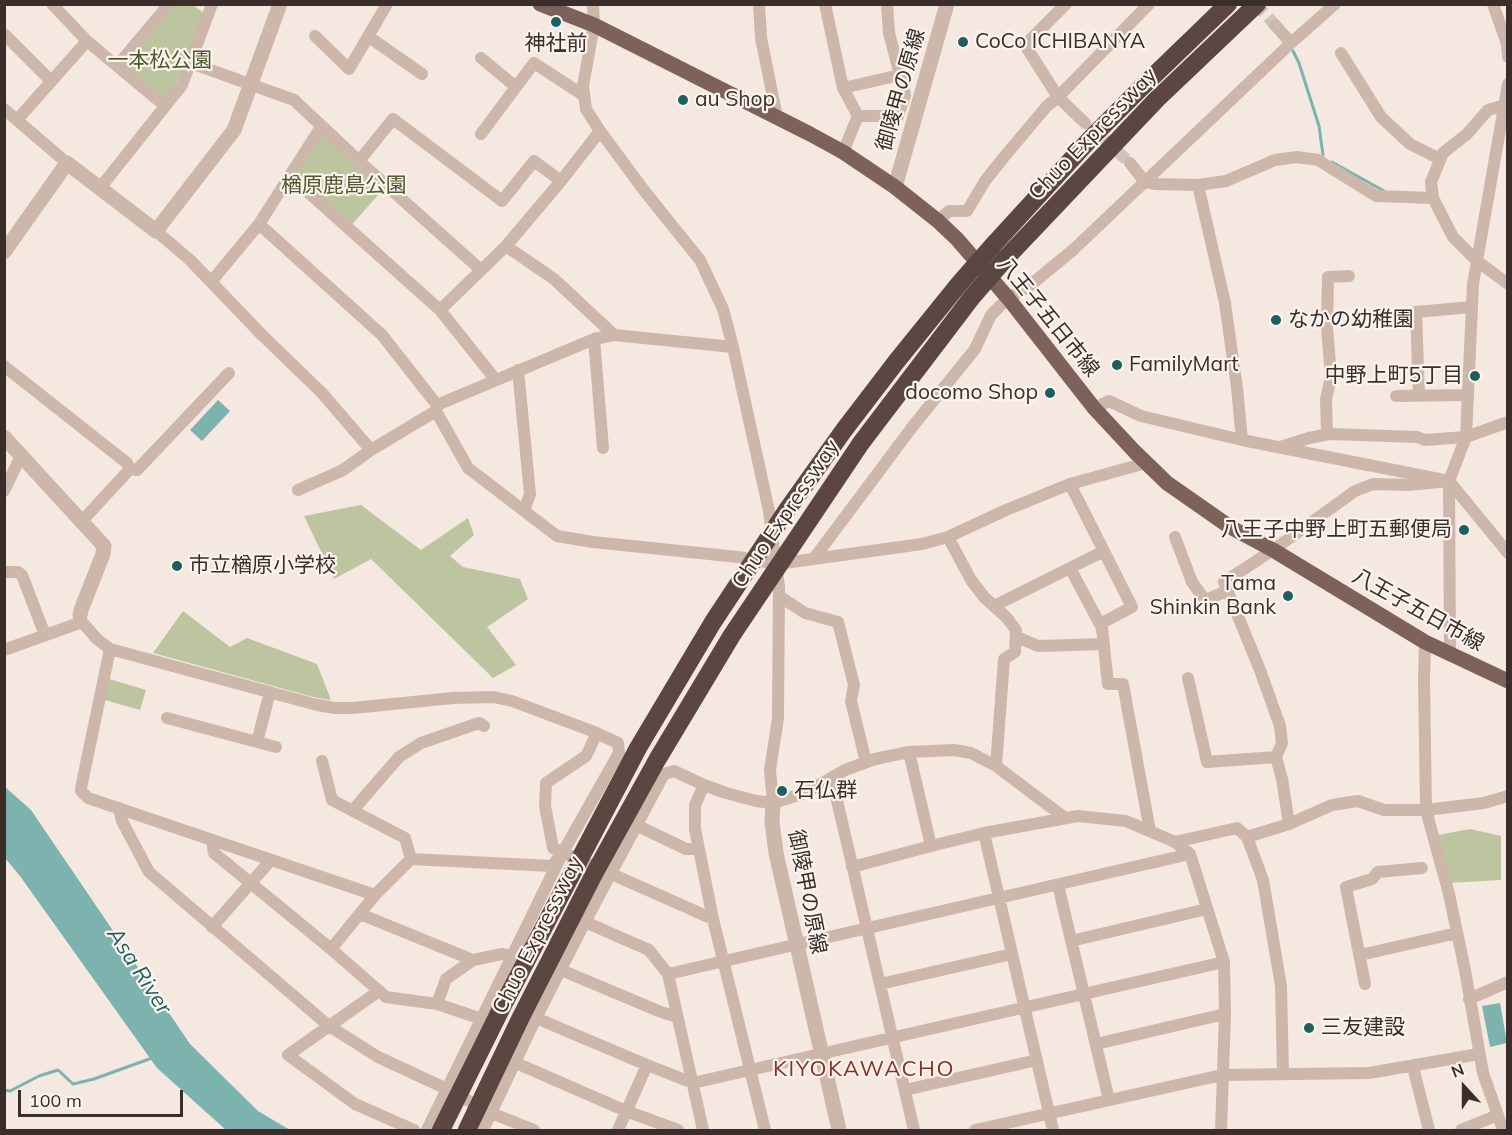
<!DOCTYPE html>
<meta charset="utf-8">
<style>
body{margin:0}
#map{position:relative;width:1512px;height:1135px;overflow:hidden;background:#f4e8e0;font-family:Mulish,sans-serif}
canvas{display:block}
.frame{position:absolute;inset:0;border:6px solid #3b2e2a;pointer-events:none}
.north{position:absolute;left:1434px;top:1057px;width:60px;height:60px;-webkit-text-stroke:4px #fbf3ed;paint-order:stroke;rotate:339deg;font-size:16px;font-weight:700;line-height:24px;text-align:center;color:#3b2e2a}
.north::after{content:'';display:block;margin:auto;width:21px;height:27px;background:#3b2e2a;clip-path:polygon(50% 0,100% 100%,50% 72%,0 100%)}
.scale{position:absolute;left:18px;top:1090px;width:165px;height:27px;box-sizing:border-box;border:3px solid #3b2e2a;border-top:0;padding-left:8px;font-size:18px;line-height:21px;white-space:nowrap;color:#3b2e2a;-webkit-text-stroke:4px #fbf3ed;paint-order:stroke}
</style>
<div id="map">
<canvas width="1512" height="1135"></canvas>
<div class="frame"></div>
<div class="north">N</div>
<div class="scale">100 m</div>
</div>
<script>
const c = document.querySelector('canvas').getContext('2d');
c.lineJoin = 'round';
function fill(path, color) { c.fillStyle = color; c.fill(path, 'evenodd'); }
const shape = rows => new Path2D(rows.map(r => 'M' + r).join(''));
function strokePath(path, color, width, dash) { c.strokeStyle = color; c.lineWidth = width; c.lineCap = dash ? 'butt' : 'round'; c.setLineDash(dash || []); c.stroke(path); }
function write(font, color, halo, rows, align = 'center') {
  c.font = font + ' Mulish,"Noto Sans JP",sans-serif'; c.lineWidth = 4.5; c.setLineDash([]); c.textBaseline = 'middle'; c.strokeStyle = halo; c.fillStyle = color; for (const [text, x, y, turn = 0] of rows) {
    c.save(); c.translate(x, y); c.rotate((+turn || 0) * Math.PI / 180); c.textAlign = isNaN(turn) ? turn : align; if (halo) c.strokeText(text, 0, 0); c.fillText(text, 0, 0); c.restore();
  }
}
const green = shape([
 [169,5,193,5,208,16,165,106,117,66],
 [321,127,386,186,348,229,291,177],
 [361,505,421,550,468,518,474,535,450,556,463,567,520,579,528,599,487,627,516,665,493,678,371,559,334,579,304,516],
 [183,611,230,647,247,638,317,664,331,700,317,698,153,653],
 [109,679,146,690,140,710,105,700],
 [1470,829,1501,836,1501,880,1446,883,1433,836]
]);
const water = shape([
 [218,400,230,411,202,441,190,430],
 [4,786,31,810,190,1044,258,1111,290,1130,226,1130,157,1068,20,876,5,858],
 [1500,1003,1507,1043,1490,1047,1482,1006]
]);
const stream = shape([
 [1293,51,1299,63,1319,126,1323,155],
 [1332,162,1384,191],
 [4,1090,10,1091,39,1076,58,1070,73,1084,94,1079,152,1058]
]);
const minorTunnel = shape([
 [1256,4,1275,25],
 [1091,127,1130,163]
]);
const minor = shape([
 [52,4,87,41,117,66],
 [593,4,594,25,583,86,586,109,600,131,646,193,700,260,723,309,733,347,769,511,779,587,778,718,770,770,773,803],
 [759,4,761,38,777,117],
 [825,4,843,88,858,116,843,152],
 [1066,4,1025,45,1058,97,1085,123],
 [1493,4,1507,44,1508,57],
 [1275,25,1291,43],
 [4,34,51,81],
 [315,36,349,69,387,4],
 [369,37,422,74],
 [1341,53,1381,117,1410,144,1440,159],
 [481,58,516,87],
 [191,63,294,100,359,161,481,270],
 [843,88,900,75,889,33,887,4],
 [165,106,117,66,169,4],
 [4,109,67,163],
 [858,116,898,116,905,95,900,75],
 [17,120,87,41],
 [481,134,534,63,583,95],
 [359,161,393,119,502,201,534,161,561,181],
 [1130,163,1145,182,1156,184,1198,185,1226,181,1275,160,1297,157,1318,160,1376,196,1433,198,1453,237,1477,261,1508,284],
 [291,177,440,310],
 [1198,185,1225,303,1237,388,1242,440],
 [100,188,182,85,212,4],
 [1433,198,1431,182,1443,153,1467,134,1488,110,1505,105],
 [938,221,949,211,967,211,985,181,1004,157,1047,106,1058,97,1149,4],
 [259,224,382,335,437,405],
 [156,231,190,260,262,335,322,393,371,450,436,411,437,405,594,339,614,335,733,347],
 [506,246,554,279,614,335],
 [211,282,259,224,321,127],
 [594,339,603,448],
 [4,366,127,463,130,469],
 [518,370,530,494,524,511],
 [495,379,440,310,506,246,561,181,600,131],
 [1396,396,1467,395],
 [1419,396,1416,312,1471,307],
 [1094,408,1109,401,1141,416,1242,440,1449,481,1508,553],
 [436,411,468,468,557,536,593,542,738,557,777,564,922,544,948,537,1006,510,1070,484,1146,463],
 [1327,434,1326,399,1331,378,1327,326,1328,277,1349,276],
 [1280,447,1309,438,1329,434,1417,437,1425,440,1466,437,1508,422],
 [1070,484,1132,607,1100,624],
 [298,490,343,470,371,450],
 [4,491,21,456],
 [82,521,130,469,137,470,229,373],
 [948,537,971,580,984,597,1007,618,1016,630,1015,652,1004,659,996,766],
 [1175,537,1192,582,1205,600,1227,591],
 [815,557,913,426,975,349,991,315,1008,298,1028,287,1073,250,1291,43,1335,4],
 [1070,568,1102,628,1108,684,1123,684,1150,831],
 [4,572,18,572,22,575,45,635],
 [779,596,805,613,838,622,854,685,851,701,866,762],
 [994,606,1104,551],
 [80,615,82,622,97,639,110,649,317,705,335,708,353,708,453,698,493,697,512,701,592,731,618,743,619,753,563,852,427,1130],
 [1017,637,1038,646,1104,644],
 [1425,642,1424,679,1426,810,1449,894,1465,970,1483,1073,1503,1130],
 [110,649,81,788,81,791,88,798,375,895,411,859,552,866,559,857],
 [4,650,82,622],
 [1450,654,1449,481,1466,437,1473,284,1508,84],
 [1188,678,1207,762,1276,757],
 [167,718,276,747],
 [597,733,586,756,546,783,545,806,553,848,713,919,765,1130],
 [257,742,270,692],
 [909,752,954,750,971,753,996,766,1065,818],
 [322,761,332,800,405,838,411,859],
 [832,779,914,1130],
 [704,785,695,805,695,829,713,919],
 [119,808,122,821,149,872,329,1026,378,1057,447,1089,491,1113,534,1130],
 [353,810,399,757,421,743,479,723,484,726],
 [1289,824,1282,779,1276,757,1282,743,1280,726,1260,670,1224,582,1273,550,1355,491,1373,484,1408,485,1449,481],
 [636,825,686,849,699,849],
 [984,833,1053,1130],
 [1247,837,1263,880,1281,986,1283,1074],
 [212,840,214,853,331,949,386,997,437,1004,482,1019],
 [1175,842,1237,828,1247,837,1289,824,1332,805,1358,801,1384,810,1426,810,1484,803,1508,796],
 [852,867,931,846],
 [1058,885,1109,1100],
 [360,914,473,960],
 [585,922,649,950,668,974,703,1130],
 [212,927,271,860],
 [1071,941,1207,909],
 [331,949,375,895],
 [1360,955,1457,933],
 [561,970,661,1012,677,1017],
 [668,974,1190,854],
 [880,984,1012,954],
 [1365,984,1346,887,1372,879,1378,872,1422,868],
 [379,991,288,1055,355,1104,414,1130],
 [1469,999,1508,982],
 [437,1004,446,979,473,960,502,954,514,956],
 [536,1018,647,1065,693,1083,1224,962],
 [1096,1044,1225,1014],
 [516,1063,626,1111,678,1130],
 [1413,1067,1429,1130],
 [905,1090,1037,1060],
 [483,1130,536,1018,585,922,664,774,674,771,704,785,726,793,756,801,773,803,805,793,845,770,875,759,909,752,931,846,984,833,1078,816,1126,821,1175,842,1190,854,1224,962,1225,1014,1221,1130],
 [618,1130,647,1065],
 [975,1130,1222,1075,1369,1073,1479,1054],
 [1461,1130,1498,1115]
]);
const tertiary = shape([
 [895,187,947,4],
 [4,252,67,163,156,231,234,130,280,4],
 [4,437,104,546,103,554,81,610,80,615],
 [773,803,772,822,776,853,839,1130]
]);
const primary = shape([
 [540,4,594,25,810,134,843,152,895,187,938,221,957,239,1008,298,1094,408,1135,452,1167,483,1230,527,1273,550,1425,642,1508,681]
]);
const motorway = shape([
 [995,243,1092,137,1143,86,1228,4],
 [1006,258,1157,99,1257,4]
]);
const motorwayBridge = shape([
 [441,1130,502,1007,638,748,713,622,787,510,844,430,896,362,959,284,995,243],
 [467,1130,521,1017,594,874,657,760,732,635,861,443,972,297,1006,258]
]);
const markers = [
 [556,22,6,"#1d5f5c"],
 [963,42,6,"#1d5f5c"],
 [683,100,6,"#1d5f5c"],
 [1276,320,6,"#1d5f5c"],
 [1117,365,6,"#1d5f5c"],
 [1475,376,6,"#1d5f5c"],
 [1050,393,6,"#1d5f5c"],
 [1464,530,6,"#1d5f5c"],
 [177,566,6,"#1d5f5c"],
 [1288,596,6,"#1d5f5c"],
 [782,791,6,"#1d5f5c"],
 [1309,1028,6,"#1d5f5c"]
];
const poiNames = [
 ["CoCo ICHIBANYA",975,42],
 ["神社前",556,44,"center"],
 ["au Shop",695,100],
 ["なかの幼稚園",1288,320],
 ["FamilyMart",1129,365],
 ["中野上町5丁目",1463,376,"right"],
 ["docomo Shop",1038,393,"right"],
 ["八王子中野上町五郵便局",1452,530,"right"],
 ["市立楢原小学校",189,566],
 ["Tama",1276,584,"right"],
 ["Shinkin Bank",1276,608,"right"],
 ["石仏群",794,791],
 ["三友建設",1321,1028]
];
const parkNames = [
 ["一本松公園",160,61],
 ["楢原鹿島公園",344,186]
];
const streetNames = [
 ["御陵甲の原線",901,90,-74],
 ["Chuo Expressway",1093,134,-46],
 ["八王子五日市線",1048,317,51],
 ["Chuo Expressway",786,514,-56],
 ["八王子五日市線",1418,610,29],
 ["御陵甲の原線",807,892,79],
 ["Chuo Expressway",538,935,-63]
];
const waterNames = [
 ["Asa River",139,971,57]
];
const neighbourhoodNames = [
 ["KIYOKAWACHO",864,1069]
];
fill(green, '#bcc59f');
fill(water, '#7db3af');
strokePath(stream, '#7db3af', 3);
strokePath(minorTunnel, '#cfc3bc', 12, [12, 6]);
strokePath(minor, '#cdb7ab', 12);
strokePath(tertiary, '#cdb7ab', 15);
strokePath(primary, '#7d625b', 15);
strokePath(motorway, '#5c4641', 18);
strokePath(motorwayBridge, '#5c4641', 18);
for (const [x, y, r, color] of markers) { const dot = new Path2D(); dot.arc(x, y, r, 0, 2 * Math.PI); c.fillStyle = color; c.fill(dot); strokePath(dot, '#fbf3ed', 2); }
write('21px', '#3b2e2a', '#fbf3ed', poiNames, 'left');
write('21px', '#4f5a2d', '#fbf3ed', parkNames);
write('21px', '#3b2e2a', '#fbf3ed', streetNames);
write('italic 22px', '#1d5f5c', '#fbf3ed', waterNames);
c.letterSpacing = '1.5px';
write('22px', '#8e2d1f', '#fbf3ed', neighbourhoodNames);
c.letterSpacing = '0px';
</script>
